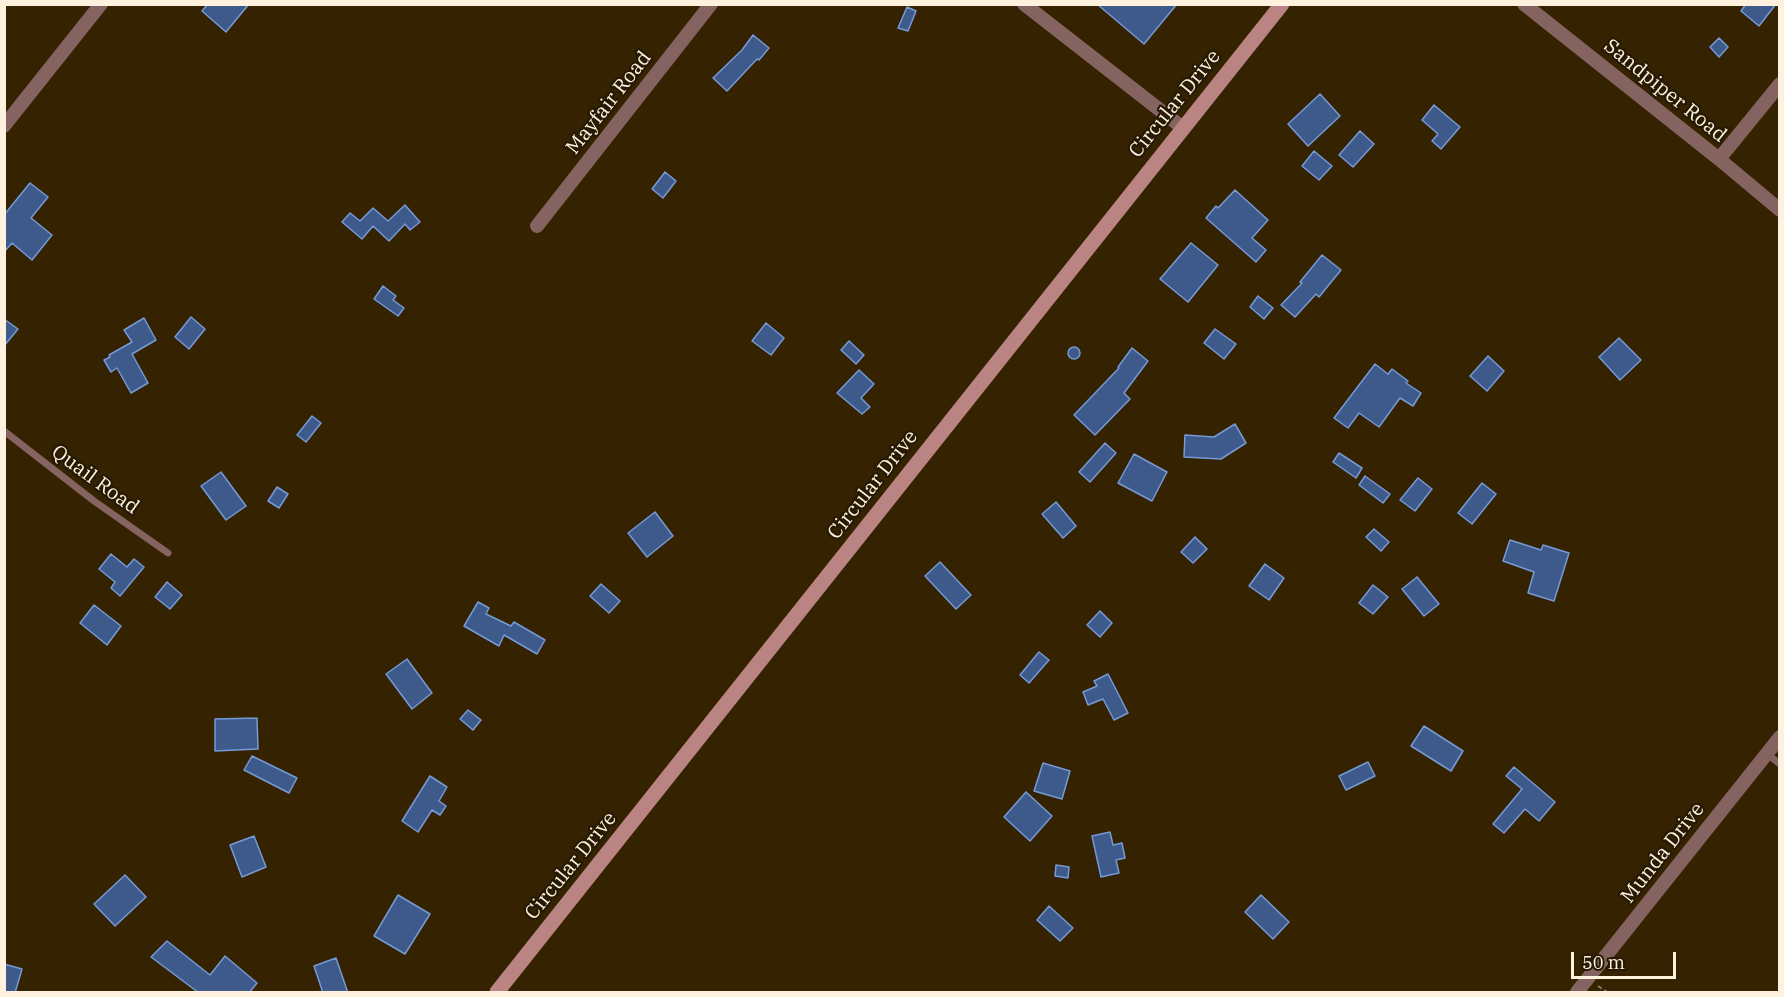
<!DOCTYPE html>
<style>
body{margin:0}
#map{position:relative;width:1784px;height:997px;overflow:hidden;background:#352200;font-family:"IBM Plex Serif",serif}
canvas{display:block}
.frame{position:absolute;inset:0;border:6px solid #fef2de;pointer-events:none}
.scale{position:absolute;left:1571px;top:952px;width:105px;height:27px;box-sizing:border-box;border:3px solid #fef2de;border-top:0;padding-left:8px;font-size:18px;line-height:21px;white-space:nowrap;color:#fef2de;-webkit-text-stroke:4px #261a05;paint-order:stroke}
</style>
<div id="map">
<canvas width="1784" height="997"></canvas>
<div class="frame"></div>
<div class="scale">50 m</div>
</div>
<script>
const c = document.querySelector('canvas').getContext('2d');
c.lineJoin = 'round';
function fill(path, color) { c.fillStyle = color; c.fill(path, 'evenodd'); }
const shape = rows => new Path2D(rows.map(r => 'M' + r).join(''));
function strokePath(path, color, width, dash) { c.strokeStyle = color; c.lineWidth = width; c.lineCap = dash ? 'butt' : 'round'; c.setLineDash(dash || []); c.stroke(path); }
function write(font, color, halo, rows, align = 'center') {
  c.font = font + ' "IBM Plex Serif",serif'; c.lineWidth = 4.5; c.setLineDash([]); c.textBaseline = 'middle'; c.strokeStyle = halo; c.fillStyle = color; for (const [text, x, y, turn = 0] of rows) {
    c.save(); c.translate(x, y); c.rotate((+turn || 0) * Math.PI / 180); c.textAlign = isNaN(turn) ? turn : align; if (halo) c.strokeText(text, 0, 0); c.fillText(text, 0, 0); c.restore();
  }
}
const building = shape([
 [208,4,249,4,226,32,202,11,208,4],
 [1097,4,1177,4,1144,44,1097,4],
 [1746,4,1776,4,1759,26,1741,11,1746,4],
 [907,7,916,11,908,31,898,28,907,7],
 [753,35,769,48,759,60,757,59,727,91,713,78,742,50,753,35],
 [1719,38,1728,47,1719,57,1710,47,1719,38],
 [1320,94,1340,116,1308,146,1288,124,1320,94],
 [1434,105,1460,127,1441,149,1432,141,1438,134,1422,120,1434,105],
 [1360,131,1374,144,1353,167,1339,155,1360,131],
 [1314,151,1332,166,1319,180,1302,166,1314,151],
 [665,172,676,181,663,198,652,189,665,172],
 [30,183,48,197,31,218,52,235,32,260,12,243,4,252,4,215,30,183],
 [1235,190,1268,220,1252,238,1266,250,1256,262,1206,218,1216,206,1218,208,1235,190],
 [405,205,420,222,410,230,405,224,389,241,373,226,362,239,342,222,350,213,360,221,373,208,388,221,405,205],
 [1191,243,1218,265,1188,302,1160,279,1191,243],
 [1322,255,1341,270,1319,297,1316,294,1295,317,1281,305,1302,283,1300,282,1322,255],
 [383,286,396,296,393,300,404,308,398,316,374,299,383,286],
 [1258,296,1273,308,1264,319,1250,307,1258,296],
 [191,317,205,329,189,349,175,337,191,317],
 [144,318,156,340,132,354,148,383,131,393,117,368,111,372,104,360,110,357,109,355,132,342,124,330,144,318],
 [4,319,18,329,4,346,4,319],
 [766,323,784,338,771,355,752,341,766,323],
 [1215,329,1236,344,1224,359,1204,343,1215,329],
 [1619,338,1641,360,1620,380,1599,357,1619,338],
 [849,341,864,355,856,364,841,350,849,341],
 '1068 353a6 6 0 1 1 12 0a6 6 0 1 1-12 0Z',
 [1132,348,1148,361,1124,393,1130,399,1095,435,1074,415,1119,368,1118,367,1132,348],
 [1488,356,1504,371,1487,391,1470,376,1488,356],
 [1375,364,1388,374,1392,369,1408,381,1406,383,1421,393,1413,406,1400,398,1379,427,1359,413,1348,428,1334,418,1375,364],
 [859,370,874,384,861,398,870,407,862,414,837,393,859,370],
 [312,416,321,423,306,442,297,435,312,416],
 [1235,424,1246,443,1221,459,1184,457,1185,435,1214,437,1235,424],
 [1105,443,1116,453,1090,482,1079,472,1105,443],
 [1339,453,1362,468,1356,478,1333,462,1339,453],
 [1134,454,1167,472,1152,501,1118,483,1134,454],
 [221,472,246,506,226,520,201,486,221,472],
 [1365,476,1390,494,1383,503,1359,485,1365,476],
 [1418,478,1432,489,1415,511,1400,500,1418,478],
 [1482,483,1496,494,1472,524,1458,513,1482,483],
 [277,487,288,494,279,508,268,501,277,487],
 [1056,502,1076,526,1063,538,1042,514,1056,502],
 [655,512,673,536,647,557,628,533,655,512],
 [1374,529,1389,542,1381,551,1366,537,1374,529],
 [1195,537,1207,549,1193,563,1181,552,1195,537],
 [1510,540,1541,550,1543,545,1569,553,1554,601,1528,593,1534,572,1503,561,1510,540],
 [111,554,127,567,134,559,144,567,120,596,111,588,115,582,99,569,111,554],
 [940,562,971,595,956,609,925,576,940,562],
 [1265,564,1284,578,1269,600,1249,586,1265,564],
 [1417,577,1439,604,1424,616,1402,589,1417,577],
 [167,582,182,595,170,609,155,597,167,582],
 [601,584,620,601,609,613,590,596,601,584],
 [1373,585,1388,597,1373,614,1359,603,1373,585],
 [478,602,489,608,486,614,511,626,514,622,545,640,537,654,504,635,499,646,464,626,478,602],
 [94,605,121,626,107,645,80,623,94,605],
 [1100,611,1112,623,1100,637,1087,625,1100,611],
 [1039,652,1049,660,1029,683,1020,675,1039,652],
 [407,659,432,693,412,709,386,674,407,659],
 [1108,674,1128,713,1114,720,1103,699,1088,705,1083,692,1097,686,1094,681,1108,674],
 [468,710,481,720,473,730,460,719,468,710],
 [257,718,258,749,215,751,215,719,257,718],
 [1424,726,1463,751,1451,771,1411,746,1424,726],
 [252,756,297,778,289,793,244,770,252,756],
 [1368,762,1375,776,1346,790,1339,776,1368,762],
 [1043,763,1070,771,1062,799,1034,791,1043,763],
 [1514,767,1555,802,1539,821,1525,809,1504,833,1493,824,1522,789,1506,776,1514,767],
 [430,776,447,787,439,801,446,806,440,815,432,810,418,832,402,821,430,776],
 [1026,792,1052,816,1030,841,1004,817,1026,792],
 [1110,832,1113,845,1122,843,1125,858,1116,860,1119,873,1101,877,1092,836,1110,832],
 [254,836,266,867,242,877,230,845,254,836],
 [1056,865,1069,867,1068,878,1055,876,1056,865],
 [125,875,146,897,115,926,94,904,125,875],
 [398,895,430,914,405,954,374,936,398,895],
 [1261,895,1289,922,1273,939,1245,912,1261,895],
 [1049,906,1073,928,1060,941,1037,920,1049,906],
 [167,941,210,975,225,956,257,983,249,993,199,993,151,957,167,941],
 [336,958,348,993,323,993,314,966,336,958],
 [4,964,22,969,15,993,4,993,4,964]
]);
const path = shape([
 [1598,986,1607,992]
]);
const lane = shape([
 [4,431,94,501,168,553],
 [1767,754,1780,764]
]);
const street = shape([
 [1024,4,1183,128],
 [1524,4,1719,159,1780,210],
 [4,126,101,4],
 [1719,159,1780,84],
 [537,226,711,4],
 [1577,992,1780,737]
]);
const secondary = shape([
 [497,992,1282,4]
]);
const streetNames = [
 ["Sandpiper Road",1665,91,39],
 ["Mayfair Road",609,103,-52],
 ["Circular Drive",1175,104,-51],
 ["Quail Road",95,480,36],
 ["Circular Drive",873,485,-52],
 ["Munda Drive",1663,853,-52],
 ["Circular Drive",571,866,-51]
];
fill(building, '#3d5a8b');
strokePath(building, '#769ad7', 1.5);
strokePath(path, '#8c7c60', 2, [4.5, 3]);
strokePath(lane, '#856361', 7);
strokePath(street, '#856361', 14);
strokePath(secondary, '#ba8483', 15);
write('20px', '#fef2de', '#261a05', streetNames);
</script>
